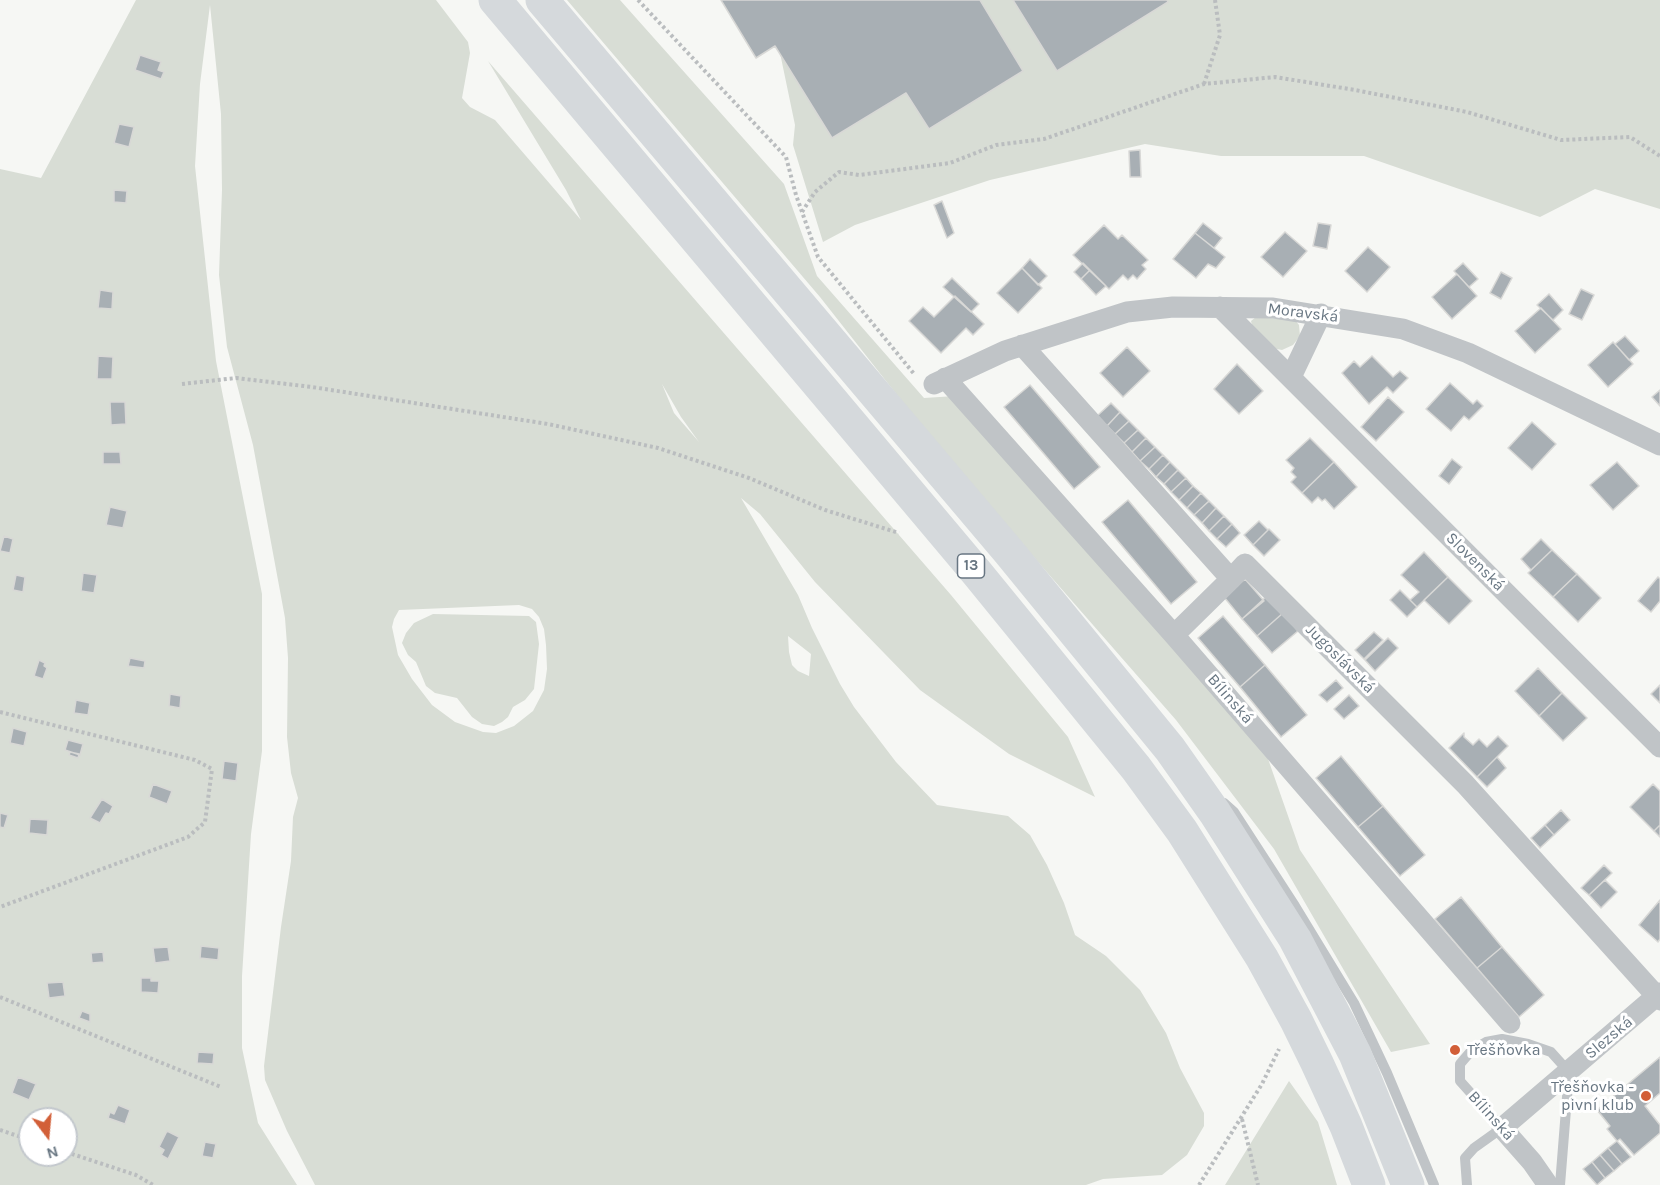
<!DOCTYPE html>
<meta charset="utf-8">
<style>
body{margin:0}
#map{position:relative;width:1660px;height:1185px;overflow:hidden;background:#f6f7f4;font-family:Karla,sans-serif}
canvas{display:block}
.north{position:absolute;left:18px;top:1107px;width:60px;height:60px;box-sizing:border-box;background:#fff;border:2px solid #c3c8cd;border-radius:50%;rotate:164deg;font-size:16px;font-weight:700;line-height:24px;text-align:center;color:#687682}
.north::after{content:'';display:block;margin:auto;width:21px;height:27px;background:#d25f38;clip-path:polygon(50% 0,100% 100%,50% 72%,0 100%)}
</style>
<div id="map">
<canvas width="1660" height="1185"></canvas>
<div class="north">N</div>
</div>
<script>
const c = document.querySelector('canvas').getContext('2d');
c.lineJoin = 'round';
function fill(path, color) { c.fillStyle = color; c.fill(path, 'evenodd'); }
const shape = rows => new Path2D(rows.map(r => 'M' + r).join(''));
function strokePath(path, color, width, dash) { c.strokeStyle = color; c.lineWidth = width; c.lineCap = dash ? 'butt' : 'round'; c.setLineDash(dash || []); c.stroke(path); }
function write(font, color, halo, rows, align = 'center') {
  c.font = font + ' Karla,sans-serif'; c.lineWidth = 6; c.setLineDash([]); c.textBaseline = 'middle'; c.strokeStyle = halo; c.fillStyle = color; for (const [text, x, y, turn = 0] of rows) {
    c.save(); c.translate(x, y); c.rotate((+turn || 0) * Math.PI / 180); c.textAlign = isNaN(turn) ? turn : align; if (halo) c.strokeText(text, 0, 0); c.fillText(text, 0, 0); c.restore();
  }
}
const green = shape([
 [136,0,436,0,468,42,470,53,462,98,470,107,495,120,581,220,566,190,488,61,951,595,1068,737,1095,797,1009,754,920,690,815,582,760,514,741,498,798,595,812,628,840,684,854,707,896,762,937,805,1008,816,1030,835,1047,865,1064,903,1075,935,1106,956,1140,990,1166,1033,1180,1068,1204,1113,1204,1126,1187,1155,1162,1175,1103,1179,1086,1185,315,1185,287,1131,265,1080,264,1066,281,927,291,861,293,817,298,798,291,773,287,737,288,658,285,618,253,445,227,347,219,275,222,190,221,114,210,5,200,84,195,166,216,361,262,594,262,751,251,834,242,976,242,1048,258,1123,297,1185,0,1185,0,169,41,178],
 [662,384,681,417,699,442,674,413],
 [519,605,532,609,539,617,544,629,546,645,547,669,544,690,533,711,514,726,496,733,483,732,455,722,432,705,412,679,398,655,392,627,394,619,399,610],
 [788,636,811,654,809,676,798,671,792,665,789,652],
 [30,1119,66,1119,66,1155,30,1155],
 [567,0,620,0,784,184,817,276,924,398,955,396,1267,756,1300,850,1430,1044,1391,1052,1274,849,1176,720,941,451,820,297],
 [769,0,1660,0,1660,209,1595,189,1540,217,1364,156,1221,156,1145,144,990,180,855,225,823,242,793,145,795,125],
 [1256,317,1295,320,1299,325,1300,336,1293,345,1282,350,1272,348,1253,329,1251,321],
 [433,614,529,616,536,622,539,644,534,689,525,700,513,707,508,717,502,722,494,726,482,724,472,717,457,698,435,693,426,686,416,662,408,655,402,643,406,633,414,623],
 [1289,1081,1318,1122,1337,1185,1225,1185]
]);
const building = shape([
 [721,0,980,0,1023,71,929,129,906,93,832,138,775,46,756,58,721,0],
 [1013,0,1167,0,1168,2,1057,71,1013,0],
 [140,55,161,62,158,70,164,72,161,79,135,70,140,55],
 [119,124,134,127,129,147,114,143,119,124],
 [1140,150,1141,177,1130,177,1129,151,1140,150],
 [114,190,127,191,126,203,114,202,114,190],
 [942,201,954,233,947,238,934,205,942,201],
 [1203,223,1222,238,1214,248,1195,233,1203,223],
 [1318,223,1331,225,1327,249,1313,246,1318,223],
 [1104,225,1118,239,1122,235,1148,260,1142,265,1146,269,1137,279,1133,275,1128,280,1123,275,1109,289,1073,255,1104,225],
 [1285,232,1307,251,1283,277,1261,257,1285,232],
 [1195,233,1225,257,1216,268,1208,264,1196,278,1173,259,1195,233],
 [1368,247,1390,267,1367,292,1345,271,1368,247],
 [1030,259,1047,276,1038,285,1022,268,1030,259],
 [1083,263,1090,270,1081,279,1074,272,1083,263],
 [1463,263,1478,279,1469,287,1454,271,1463,263],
 [1022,268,1042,288,1018,313,997,293,1022,268],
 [1090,270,1106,286,1096,295,1081,279,1090,270],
 [1501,272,1512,278,1501,299,1490,293,1501,272],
 [1457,274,1477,296,1452,319,1432,297,1457,274],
 [952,278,979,304,971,312,943,287,952,278],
 [1581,289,1594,295,1582,320,1569,314,1581,289],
 [100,290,113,292,112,309,98,308,100,290],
 [1549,294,1563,310,1553,320,1537,305,1549,294],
 [955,296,984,324,973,335,966,328,941,353,909,321,923,307,934,317,955,296],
 [1541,308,1561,329,1535,353,1515,331,1541,308],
 [1625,336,1639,351,1629,360,1615,344,1625,336],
 [1613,342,1633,364,1608,387,1588,365,1613,342],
 [1127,347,1150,371,1123,397,1100,373,1127,347],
 [98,356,113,357,112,379,97,379,98,356],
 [1372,356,1393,377,1400,371,1408,378,1393,393,1387,387,1369,404,1342,373,1354,361,1360,367,1372,356],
 [1237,364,1263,391,1239,414,1214,389,1237,364],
 [1450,383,1473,404,1477,400,1483,406,1469,420,1464,416,1451,431,1426,409,1450,383],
 [1030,385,1100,467,1074,489,1004,407,1030,385],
 [1660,390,1660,406,1652,397,1660,390],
 [1388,397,1404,412,1376,441,1361,427,1388,397],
 [110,402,125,402,126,424,111,425,110,402],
 [1111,403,1120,412,1107,426,1097,416,1111,403],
 [1120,412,1129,421,1115,434,1107,426,1120,412],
 [1129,421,1138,430,1124,443,1115,434,1129,421],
 [1532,422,1556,444,1532,470,1508,448,1532,422],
 [1138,430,1146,438,1132,452,1124,443,1138,430],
 [1146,438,1155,447,1140,461,1132,452,1146,438],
 [1310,438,1334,462,1302,493,1291,482,1296,477,1291,472,1294,468,1286,460,1310,438],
 [1155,447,1163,455,1149,469,1140,461,1155,447],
 [103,452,120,452,121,464,103,464,103,452],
 [1163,455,1170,462,1156,477,1149,469,1163,455],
 [1452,459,1462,467,1449,484,1439,476,1452,459],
 [1170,462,1178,470,1164,484,1156,477,1170,462],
 [1334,462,1357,487,1334,509,1325,499,1322,501,1318,497,1312,503,1302,493,1334,462],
 [1617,462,1639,486,1613,510,1590,485,1617,462],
 [1178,470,1186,478,1171,492,1164,484,1178,470],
 [1186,478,1193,486,1179,500,1171,492,1186,478],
 [1193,486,1201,493,1187,508,1179,500,1193,486],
 [1201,493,1209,501,1194,515,1187,508,1201,493],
 [1128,500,1197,582,1171,604,1102,522,1128,500],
 [1209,501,1216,508,1202,523,1194,515,1209,501],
 [110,507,127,511,123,528,106,525,110,507],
 [1216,508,1224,516,1209,531,1202,523,1216,508],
 [1224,516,1232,524,1217,539,1209,531,1224,516],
 [1259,521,1268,530,1253,545,1244,535,1259,521],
 [1232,524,1240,533,1226,547,1217,539,1232,524],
 [1269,529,1280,540,1264,556,1253,545,1269,529],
 [4,536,13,539,10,553,0,551,4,536],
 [1541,539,1552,550,1531,570,1521,559,1541,539],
 [1552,550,1577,574,1553,597,1528,573,1552,550],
 [1424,552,1448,577,1417,607,1410,600,1419,592,1401,575,1424,552],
 [83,573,97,575,94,593,81,591,83,573],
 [1577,574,1601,598,1578,622,1553,597,1577,574],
 [16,575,25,577,23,592,13,590,16,575],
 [1448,577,1472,601,1449,624,1424,600,1448,577],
 [1658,577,1660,579,1660,601,1651,612,1638,601,1658,577],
 [1245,579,1264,601,1242,619,1224,597,1245,579],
 [1400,590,1417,607,1407,617,1390,600,1400,590],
 [1267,596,1283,613,1257,636,1242,619,1267,596],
 [1283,613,1298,631,1272,653,1257,636,1283,613],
 [1223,616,1265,665,1240,687,1198,638,1223,616],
 [1374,632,1383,640,1364,659,1355,650,1374,632],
 [1388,638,1398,648,1375,671,1365,660,1388,638],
 [130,658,145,661,144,668,128,666,130,658],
 [39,660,45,663,44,666,47,668,43,679,34,676,39,660],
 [1265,665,1307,715,1281,737,1240,687,1265,665],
 [1538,668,1562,693,1539,716,1515,691,1538,668],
 [1336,680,1343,688,1327,702,1319,695,1336,680],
 [1660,685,1660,703,1651,694,1660,685],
 [1562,693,1587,718,1563,741,1539,716,1562,693],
 [170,694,181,696,180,708,169,706,170,694],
 [1349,695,1359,706,1344,719,1334,709,1349,695],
 [76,700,90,703,88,715,74,713,76,700],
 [13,728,27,732,24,746,10,743,13,728],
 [1464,733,1464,737,1473,745,1479,739,1487,747,1498,736,1508,746,1477,777,1449,748,1464,733],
 [68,740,83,744,80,755,65,750,68,740],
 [70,752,79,754,78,758,69,755,70,752],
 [1341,756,1383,806,1358,827,1316,778,1341,756],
 [1497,757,1506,768,1487,787,1477,777,1497,757],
 [224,761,238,763,236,781,222,779,224,761],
 [153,784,172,791,167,804,149,797,153,784],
 [1653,784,1660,791,1660,825,1654,831,1630,807,1653,784],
 [102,799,113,806,109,814,106,813,100,823,90,818,102,799],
 [1383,806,1425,855,1400,876,1358,827,1383,806],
 [1561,810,1570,820,1554,835,1545,825,1561,810],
 [0,813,8,815,4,828,0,827,0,813],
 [30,819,48,820,47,835,29,833,30,819],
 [1545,825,1554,835,1540,848,1531,838,1545,825],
 [1660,825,1660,837,1654,831,1660,825],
 [1604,865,1612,873,1589,895,1581,888,1604,865],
 [1605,880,1617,892,1601,908,1589,895,1605,880],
 [1461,897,1502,947,1477,968,1435,919,1461,897],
 [1660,900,1660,939,1658,942,1639,925,1660,900],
 [201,946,219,948,218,960,200,958,201,946],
 [168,947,170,961,155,963,153,948,168,947],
 [1502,947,1544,995,1519,1017,1477,968,1502,947],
 [103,952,104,962,92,963,91,953,103,952],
 [141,978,151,978,151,981,159,981,158,993,141,992,141,978],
 [63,982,65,996,49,998,47,983,63,982],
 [82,1011,90,1014,90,1022,79,1018,82,1011],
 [198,1052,214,1053,213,1064,197,1063,198,1052],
 [1660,1057,1660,1093,1645,1106,1660,1125,1660,1133,1634,1155,1620,1139,1617,1141,1607,1129,1610,1126,1597,1110,1660,1057],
 [18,1077,36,1084,29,1100,12,1093,18,1077],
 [118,1105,130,1110,125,1124,108,1118,110,1112,114,1114,118,1105],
 [167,1131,179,1137,168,1159,161,1155,164,1150,159,1147,167,1131],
 [1617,1141,1631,1157,1622,1164,1608,1148,1617,1141],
 [205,1142,216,1144,213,1158,202,1156,205,1142],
 [1608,1148,1622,1164,1614,1171,1600,1155,1608,1148],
 [1600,1155,1614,1171,1605,1178,1592,1162,1600,1155],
 [1592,1162,1605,1178,1597,1185,1583,1169,1592,1162]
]);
const path = shape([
 [638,0,786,157,796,195,818,257,915,375],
 [1204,84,1220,35,1215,0],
 [802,212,815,192,839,172,859,175,950,163,996,145,1044,139,1204,84,1275,77,1355,90,1467,112,1561,140,1630,137,1660,156],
 [182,384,236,378,312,387,548,424,658,448,749,478,825,510,899,533],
 [0,712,195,760,212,769,205,822,188,837,0,907],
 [0,997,221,1087],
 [1242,1119,1258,1185],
 [0,1130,30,1140],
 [66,1152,136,1175,153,1185],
 [1199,1185,1262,1084,1279,1049]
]);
const service = shape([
 [1224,803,1234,812,1295,906,1354,1003,1387,1073,1434,1185],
 [1467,1185,1465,1158,1474,1148,1502,1128,1460,1081,1460,1064,1472,1050,1486,1042,1502,1039,1528,1044,1551,1052,1569,1072,1560,1185]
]);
const minor = shape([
 [1220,307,1660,747],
 [1022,345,1231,579,1245,564,1465,784,1660,1000],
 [1291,377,1321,314],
 [945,378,1174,635,1510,1023],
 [934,384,1005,351,1127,312,1173,307,1273,308,1403,329,1468,353,1660,445],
 [1174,635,1231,579],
 [1548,1185,1532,1162,1502,1128,1660,993]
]);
const trunk = shape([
 [495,0,977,573,1136,768,1182,831,1262,958,1296,1020,1317,1063,1346,1126,1369,1185],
 [542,0,1009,552,1170,749,1215,813,1295,939,1355,1054,1408,1185]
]);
const markers = [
 [1455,1050,6,"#d25f38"],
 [1646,1096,6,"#d25f38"]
];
const shields = [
 [971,566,27]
];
const shieldNames = [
 ["13",971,566]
];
const streetNames = [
 ["Moravská",1303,313,7],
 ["Slovenská",1475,562,45],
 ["Jugoslávská",1340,659,45],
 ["Bílinská",1230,699,49],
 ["Slezská",1609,1038,-40],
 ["Bílinská",1491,1116,48]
];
const poiNames = [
 ["Třešňovka",1467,1050],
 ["Třešňovka -",1634,1087,"right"],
 ["pivní klub",1634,1105,"right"]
];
fill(green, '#d8ddd5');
fill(building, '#a8afb4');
strokePath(building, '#d8d8d6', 1.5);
strokePath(path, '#babdbf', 4, [3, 3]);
strokePath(service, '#c0c4c7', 10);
strokePath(minor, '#c0c4c7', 21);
strokePath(trunk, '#d5d9dc', 33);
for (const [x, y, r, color] of markers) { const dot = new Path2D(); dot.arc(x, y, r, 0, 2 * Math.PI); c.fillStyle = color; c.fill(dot); strokePath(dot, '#fff', 2); }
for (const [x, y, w] of shields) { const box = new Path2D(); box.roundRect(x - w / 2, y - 12, w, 24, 4.5); c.fillStyle = '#fff'; c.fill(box); strokePath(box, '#687682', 1.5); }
write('bold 15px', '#687682', null, shieldNames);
write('16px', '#687682', '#fff', streetNames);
write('16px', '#687682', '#fff', poiNames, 'left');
</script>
